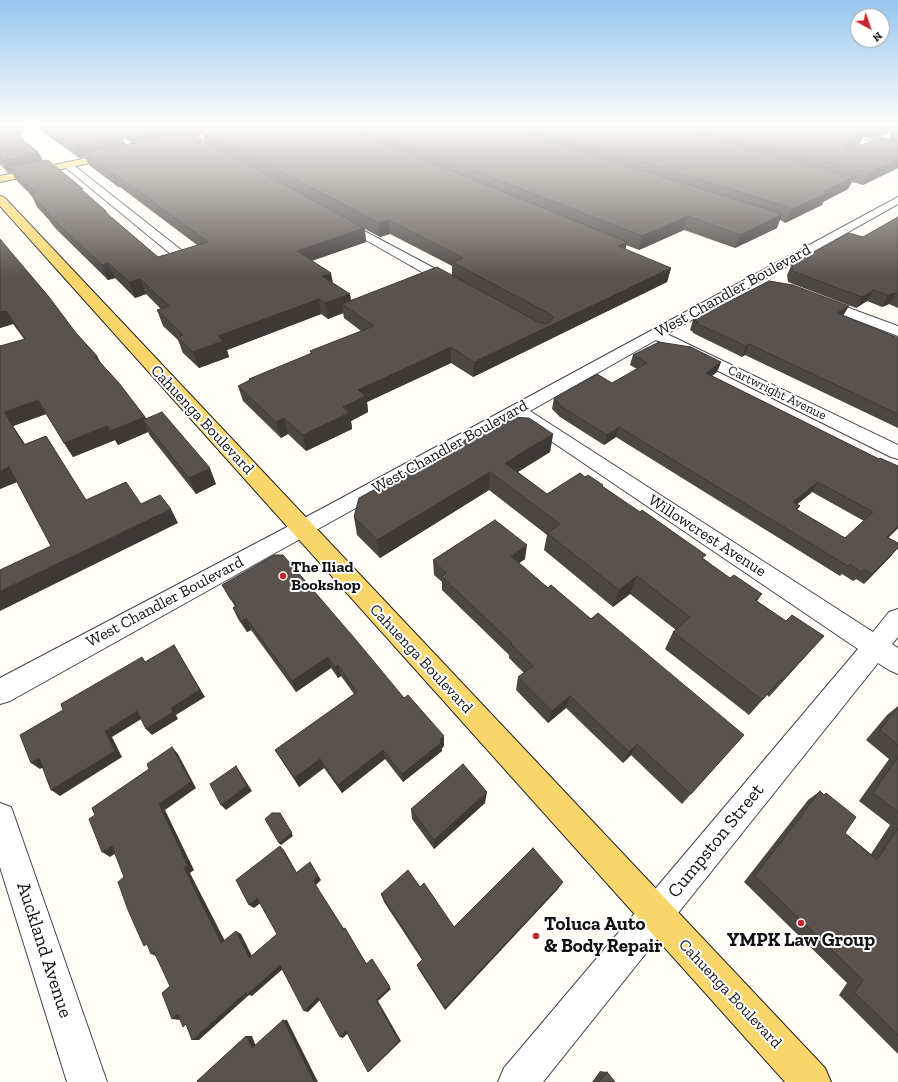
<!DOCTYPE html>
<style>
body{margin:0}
#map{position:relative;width:898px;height:1082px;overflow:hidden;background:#fffdf5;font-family:"Zilla Slab",serif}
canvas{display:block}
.north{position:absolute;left:850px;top:8px;width:40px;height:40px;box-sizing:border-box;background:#fff;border:1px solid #a0a0a0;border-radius:50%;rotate:140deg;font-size:11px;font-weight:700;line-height:16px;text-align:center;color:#111}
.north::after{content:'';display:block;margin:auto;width:14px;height:18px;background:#c4262e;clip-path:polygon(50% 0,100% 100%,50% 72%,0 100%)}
</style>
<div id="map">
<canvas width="898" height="1082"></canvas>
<div class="north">N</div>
</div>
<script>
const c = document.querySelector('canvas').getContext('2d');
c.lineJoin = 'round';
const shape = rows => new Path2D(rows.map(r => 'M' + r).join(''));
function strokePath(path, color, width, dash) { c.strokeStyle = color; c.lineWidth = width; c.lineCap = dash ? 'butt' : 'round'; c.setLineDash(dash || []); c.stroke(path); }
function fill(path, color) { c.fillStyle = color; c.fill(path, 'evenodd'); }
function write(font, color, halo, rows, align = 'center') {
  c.font = font + ' "Zilla Slab",serif'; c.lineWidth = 4; c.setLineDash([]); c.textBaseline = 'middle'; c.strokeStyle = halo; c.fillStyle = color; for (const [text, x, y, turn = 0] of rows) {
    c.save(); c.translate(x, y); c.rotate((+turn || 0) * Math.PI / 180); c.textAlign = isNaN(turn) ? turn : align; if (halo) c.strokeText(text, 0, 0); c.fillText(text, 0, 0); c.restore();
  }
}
const minor = shape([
 [95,126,104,126,143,150,141,152,135,152,95,126],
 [791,126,804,126,898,147,898,153,792,128,791,126],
 [68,162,71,163,180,249,182,252,180,255,172,255,65,167,63,165,68,162],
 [898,197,898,204,667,334,898,445,898,459,891,457,656,340,530,411,873,632,889,612,898,609,898,637,892,644,898,648,898,674,889,670,878,663,543,1082,498,1082,504,1068,858,649,517,418,10,701,0,704,0,678,325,507,898,197],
 [338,217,460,282,462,285,460,288,455,289,450,288,334,222,332,220,334,218,338,217],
 [819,297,898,326,898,336,814,304,812,301,814,298,819,297],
 [0,803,11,807,15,818,107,1082,67,1082,0,867,0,803]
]);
const major = shape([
 [247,126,261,126,257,129,170,147,165,144,170,141,247,126],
 [116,152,119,153,121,155,119,157,0,182,0,176,116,152],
 [0,196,4,197,825,1068,831,1082,785,1082,0,206,0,196]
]);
const wall = shape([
 [0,126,28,126,19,137,39,153,43,161,84,192,106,211,108,214,158,257,197,245,120,187,118,187,89,165,85,157,79,158,34,126,105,126,126,145,134,143,106,126,898,126,898,168,863,185,852,182,848,189,823,202,822,205,785,223,782,221,780,220,777,228,735,248,684,230,639,250,626,245,625,249,671,268,667,282,473,377,451,363,397,388,367,402,368,412,351,421,352,429,306,451,288,434,281,438,243,401,238,386,249,381,249,379,311,354,310,351,361,331,344,318,343,313,328,319,321,314,227,350,229,357,199,368,183,353,178,340,163,326,157,310,161,309,146,294,135,298,115,278,108,280,57,230,51,223,49,220,37,207,32,196,16,180,12,172,8,173,1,165,0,165],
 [892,132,888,139,852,149,859,145,863,137,872,139],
 [203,133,205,141,194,135],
 [365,229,380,237,390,234,452,266,452,275,351,300,350,294,333,283,312,261,366,242],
 [898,217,898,308,889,304,882,307,867,301,856,308,788,282,787,275,792,264,863,237],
 [0,239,76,333,97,356,100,362,146,418,216,484,196,494,150,436,148,432,118,445,115,440,73,457,46,414,13,426,25,444,46,436,86,500,141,504,178,523,51,546,17,482,0,489,24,339,13,324,0,328],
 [844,316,898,338,898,428,745,355,742,357,693,333,693,332,690,330,693,320],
 [633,355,721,362,717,372,712,376,879,459,898,466,898,528,888,538,892,555,864,584,856,579,853,581,842,574,840,576,616,437,604,445,560,417,552,409,554,398,612,383,637,369,630,365],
 [812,492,864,521,845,538,797,510,800,506,797,504],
 [553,434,550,452,518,472,547,494,585,477,603,487,704,559,757,601,786,621,824,636,769,697,767,695,749,715,665,649,673,632,676,630,630,594,613,607,544,550,547,535,489,490,380,558,357,535,354,517],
 [525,559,519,563,548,588,591,619,744,735,682,804,631,755,623,763,566,708,548,723,516,690,518,677,524,673,509,658,509,655,442,590,442,582,434,575,433,560],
 [222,585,404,698,444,746,442,748,442,751,403,782,385,759,342,793,324,768,299,787,275,750,354,694,341,676,338,678,331,668,296,692,251,630,247,632,238,619,233,608,235,606,228,596],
 [898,706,898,1054,839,995,847,983,744,882,808,800,820,791,823,795,826,793,845,833,871,854,890,825,859,801,889,759,866,740,887,715],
 [485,803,434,849,412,819,411,809],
 [563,882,557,890,445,1010,419,970,417,965,422,960,384,902,381,894,420,887,454,927],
 [600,1071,607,1072,615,1082,592,1082]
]);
const shadedWall = shape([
 [14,126,28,126,16,141,11,130],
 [183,126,242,126,202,130,203,133,140,146,136,135],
 [884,126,898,126,898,130,872,139,877,128],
 [864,134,859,145,840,154,843,145,845,142],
 [123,137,127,149,84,153,85,157,79,158,74,147],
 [39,153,45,165,9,167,12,172,8,173,2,161],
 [898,159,898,168,863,185,869,173],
 [113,174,115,174,120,187,118,187],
 [854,177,848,189,823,202,822,205,785,223,791,210,824,191],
 [782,214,777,228,735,248,740,235],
 [688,216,684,230,639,250,642,236],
 [389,220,390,234,380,237,379,223],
 [364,228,366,242,299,265,297,251],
 [627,242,624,256,618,246],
 [108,263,115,278,108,280,102,265],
 [671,268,667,282,473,377,474,362],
 [331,273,334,288,322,276],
 [140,279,146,294,135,298,129,282],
 [874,290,867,301,856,308,862,297],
 [896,293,889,304,882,307,888,295],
 [350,294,352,309,342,304,343,313,328,319,325,303],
 [319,299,321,314,227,350,229,357,199,368,193,352,218,336],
 [849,306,843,316,837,313],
 [6,311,13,324,0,328,0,312],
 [749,344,745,355,742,357,746,346],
 [451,347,451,363,367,402,368,412,351,421,352,429,306,451,303,435,343,407,358,390],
 [97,356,104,369,95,357],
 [721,362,717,372,702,383,706,373],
 [38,400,46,414,13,426,33,458,24,445,4,412],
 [145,417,152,431,143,420,148,432,118,445,110,431],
 [284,418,288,434,281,438,276,422],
 [107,426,115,440,73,457,64,443],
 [619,427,616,437,604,445,607,435],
 [553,434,550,452,503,481,505,463],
 [9,467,19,481,0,489,0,471],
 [210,468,216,484,196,494,189,478],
 [490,472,489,490,380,558,377,540],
 [818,482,812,492,787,513,793,502],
 [171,509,178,523,0,611,0,591],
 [898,526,898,528,879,547,887,537],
 [527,545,525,559,509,570,511,556],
 [898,548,892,555,864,584,872,574],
 [864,569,856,579,853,581,861,572],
 [637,576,630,594,613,607,619,590],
 [762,594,750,611,755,600],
 [246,618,251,630,247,632,242,621],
 [174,645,205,697,176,715,178,719,152,735,146,729],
 [328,657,331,668,296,692,292,681],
 [338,665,341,676,338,678,335,667],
 [570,696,566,708,548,723,552,711],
 [137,711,143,718,112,737,122,757,60,796,51,790,105,731],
 [444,736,444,746,442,748,442,751,403,782,402,774],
 [637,744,631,755,623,763,629,752],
 [172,747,178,754,196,788,165,810,194,870,190,873,227,945,221,943,184,868,159,804],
 [383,750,385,759,342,793,338,785],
 [39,758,47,765,40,769,31,763],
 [320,759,324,768,299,787,294,778],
 [236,766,240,772,252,791,226,810,221,805],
 [487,792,485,803,434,849,434,840],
 [281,815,293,836,281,845,279,843],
 [112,846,119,851,110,857,102,852],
 [280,846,284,850,300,878,296,873],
 [310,862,321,880,316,885,346,932,343,929,313,881],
 [563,882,557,890,445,1010,445,1008],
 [257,898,262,902,254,908,249,905],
 [345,928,347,931,368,966,366,964],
 [236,931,241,934,254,960,249,958],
 [154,952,159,957,151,954],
 [372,959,391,989,378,1001,401,1041,370,1071,368,1072,376,1000],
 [280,965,284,968,252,996,249,995,199,1040,192,1040,246,992],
 [318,997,321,999,308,1012,304,1011],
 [178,1014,180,1020,172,1019],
 [283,1020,287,1020,318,1082,314,1082],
 [346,1031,349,1032,343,1038,340,1037],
 [246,1036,252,1036,257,1049,252,1048]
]);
const building = shape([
 [0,126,14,126,11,130,39,153,2,161,0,159,0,126],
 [45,126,105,126,123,137,74,147,45,126],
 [120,126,183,126,136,135,120,126],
 [224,126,341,126,627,242,618,246,671,268,474,362,451,347,395,373,358,390,366,396,343,407,349,413,303,435,284,418,276,422,238,386,250,380,249,379,312,353,310,351,374,326,342,304,437,267,538,322,545,324,550,322,553,317,550,314,452,262,463,258,389,220,379,223,202,130,224,126],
 [360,126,500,126,782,214,740,235,688,216,642,236,360,126],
 [527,126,663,126,854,177,824,191,827,193,791,210,788,207,527,126],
 [693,126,827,126,864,134,845,142,843,145,845,148,853,149,880,137,898,141,898,159,869,173,693,126],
 [864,126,884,126,877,128,864,126],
 [898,129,898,133,892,131,898,129],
 [188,132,364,228,297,251,331,273,322,276,350,294,325,303,319,299,218,336,223,341,193,352,177,337,183,335,157,310,169,306,140,279,129,282,108,263,102,265,50,216,44,209,46,209,30,194,35,193,9,167,48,160,83,189,81,189,106,211,104,211,158,257,208,242,115,174,113,174,84,153,188,132],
 [898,217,898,294,896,293,888,295,874,290,862,297,792,271,792,264,849,233,863,237,898,217],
 [0,239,49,297,76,333,97,356,95,357,119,383,145,417,110,431,107,426,64,443,38,400,4,412,24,445,46,436,86,500,126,482,141,504,160,495,171,509,0,591,0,570,51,546,9,467,0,471,0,346,25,339,6,311,0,312,0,239],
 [769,281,793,285,849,306,837,313,898,338,898,414,749,344,746,346,696,323,698,322,693,320,769,281],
 [659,342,691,347,721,362,706,373,879,459,880,458,898,466,898,526,887,537,898,543,898,548,872,574,864,569,861,572,850,564,848,566,619,427,607,435,562,407,554,398,597,374,612,383,647,363,633,355,659,342],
 [818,482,873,512,845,538,796,509,800,506,793,502,818,482],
 [162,412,210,468,189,478,143,420,162,412],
 [507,417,529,418,553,434,505,463,547,494,580,473,585,477,588,475,603,485,602,486,640,512,642,510,706,555,702,558,730,578,734,575,762,594,755,600,786,621,792,615,824,636,782,681,780,680,762,700,673,632,690,617,637,576,619,590,547,533,560,524,490,472,377,540,354,517,359,498,507,417],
 [495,520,527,545,511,556,548,588,551,585,591,619,598,613,744,735,691,794,637,744,629,752,570,696,552,711,518,677,533,666,511,644,512,643,441,576,446,573,433,560,495,520],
 [274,555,283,555,356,640,404,698,408,695,444,736,440,740,442,742,402,774,383,750,338,785,320,759,294,778,275,750,357,692,338,665,335,667,328,657,292,681,246,618,242,621,233,608,236,605,222,585,274,555],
 [174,645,200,690,171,708,173,712,146,729,137,711,105,731,115,751,51,790,39,758,31,763,20,735,63,710,61,704,142,657,145,662,174,645],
 [898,707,898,745,880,730,898,707],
 [172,747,191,782,159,804,188,866,184,868,221,943,236,931,249,958,277,934,257,898,249,905,236,880,280,846,296,873,310,862,318,876,313,881,343,929,345,928,366,964,372,959,390,987,376,1000,399,1041,368,1072,346,1031,340,1037,318,997,304,1011,280,965,247,995,246,992,192,1040,186,1024,183,1027,178,1014,172,1019,162,993,170,986,154,952,151,954,147,944,144,946,128,910,118,882,124,877,112,846,102,852,89,819,95,815,92,808,149,769,147,764,172,747],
 [898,757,898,812,873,793,898,757],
 [463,764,487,792,434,840,411,809,463,764],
 [236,766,247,786,221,805,210,784,236,766],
 [820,791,824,795,826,793,856,817,845,833,877,860,898,828,898,1035,855,993,863,980,755,876,820,791],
 [272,813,280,813,292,833,279,843,265,819,272,813],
 [533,848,563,882,445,1008,417,965,423,959,381,894,408,870,420,887,424,883,454,927,533,848],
 [283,1020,314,1082,198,1082,197,1081,246,1036,252,1048,283,1020],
 [607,1072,615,1082,599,1082,607,1072]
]);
const markers = [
 [283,576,4,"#c4262e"],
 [801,923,4,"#c4262e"],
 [536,936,4,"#c4262e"]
];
const farStreetnames = [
 ["Cartwright Avenue",777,393,26]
];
const streetNames = [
 ["West Chandler Boulevard",733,291,-29],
 ["Cahuenga Boulevard",202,420,47],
 ["West Chandler Boulevard",450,447,-29],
 ["Willowcrest Avenue",707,536,33],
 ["West Chandler Boulevard",165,602,-28],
 ["Cahuenga Boulevard",421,659,47],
 ["Cahuenga Boulevard",730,994,47]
];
const poiNames = [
 ["The Iliad",291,567],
 ["Bookshop",291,585]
];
const nearStreetnames = [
 ["Cumpston Street",716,841,-51],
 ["Auckland Avenue",44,950,72]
];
const nearPoinames = [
 ["Toluca Auto",544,925],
 ["& Body Repair",544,947],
 ["YMPK Law Group",801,941,"center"]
];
strokePath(minor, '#444', 2);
strokePath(major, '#222', 2);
fill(minor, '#fff');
fill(major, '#f9d66b');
fill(wall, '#4d4742');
fill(shadedWall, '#3f3936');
fill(building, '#5a524d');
strokePath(building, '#3f3936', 1);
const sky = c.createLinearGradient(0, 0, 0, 277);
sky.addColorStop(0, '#95c6ee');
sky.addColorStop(0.45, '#fffefa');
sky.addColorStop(1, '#fffefa00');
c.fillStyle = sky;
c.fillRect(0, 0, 898, 277);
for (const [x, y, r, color] of markers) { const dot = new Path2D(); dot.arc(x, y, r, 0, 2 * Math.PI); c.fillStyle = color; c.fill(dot); strokePath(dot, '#fff', 1.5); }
write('13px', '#111', '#fff', farStreetnames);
write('16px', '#111', '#fff', streetNames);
write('bold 16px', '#111', '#fff', poiNames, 'left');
write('19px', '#111', '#fff', nearStreetnames);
write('bold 19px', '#111', '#fff', nearPoinames, 'left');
</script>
